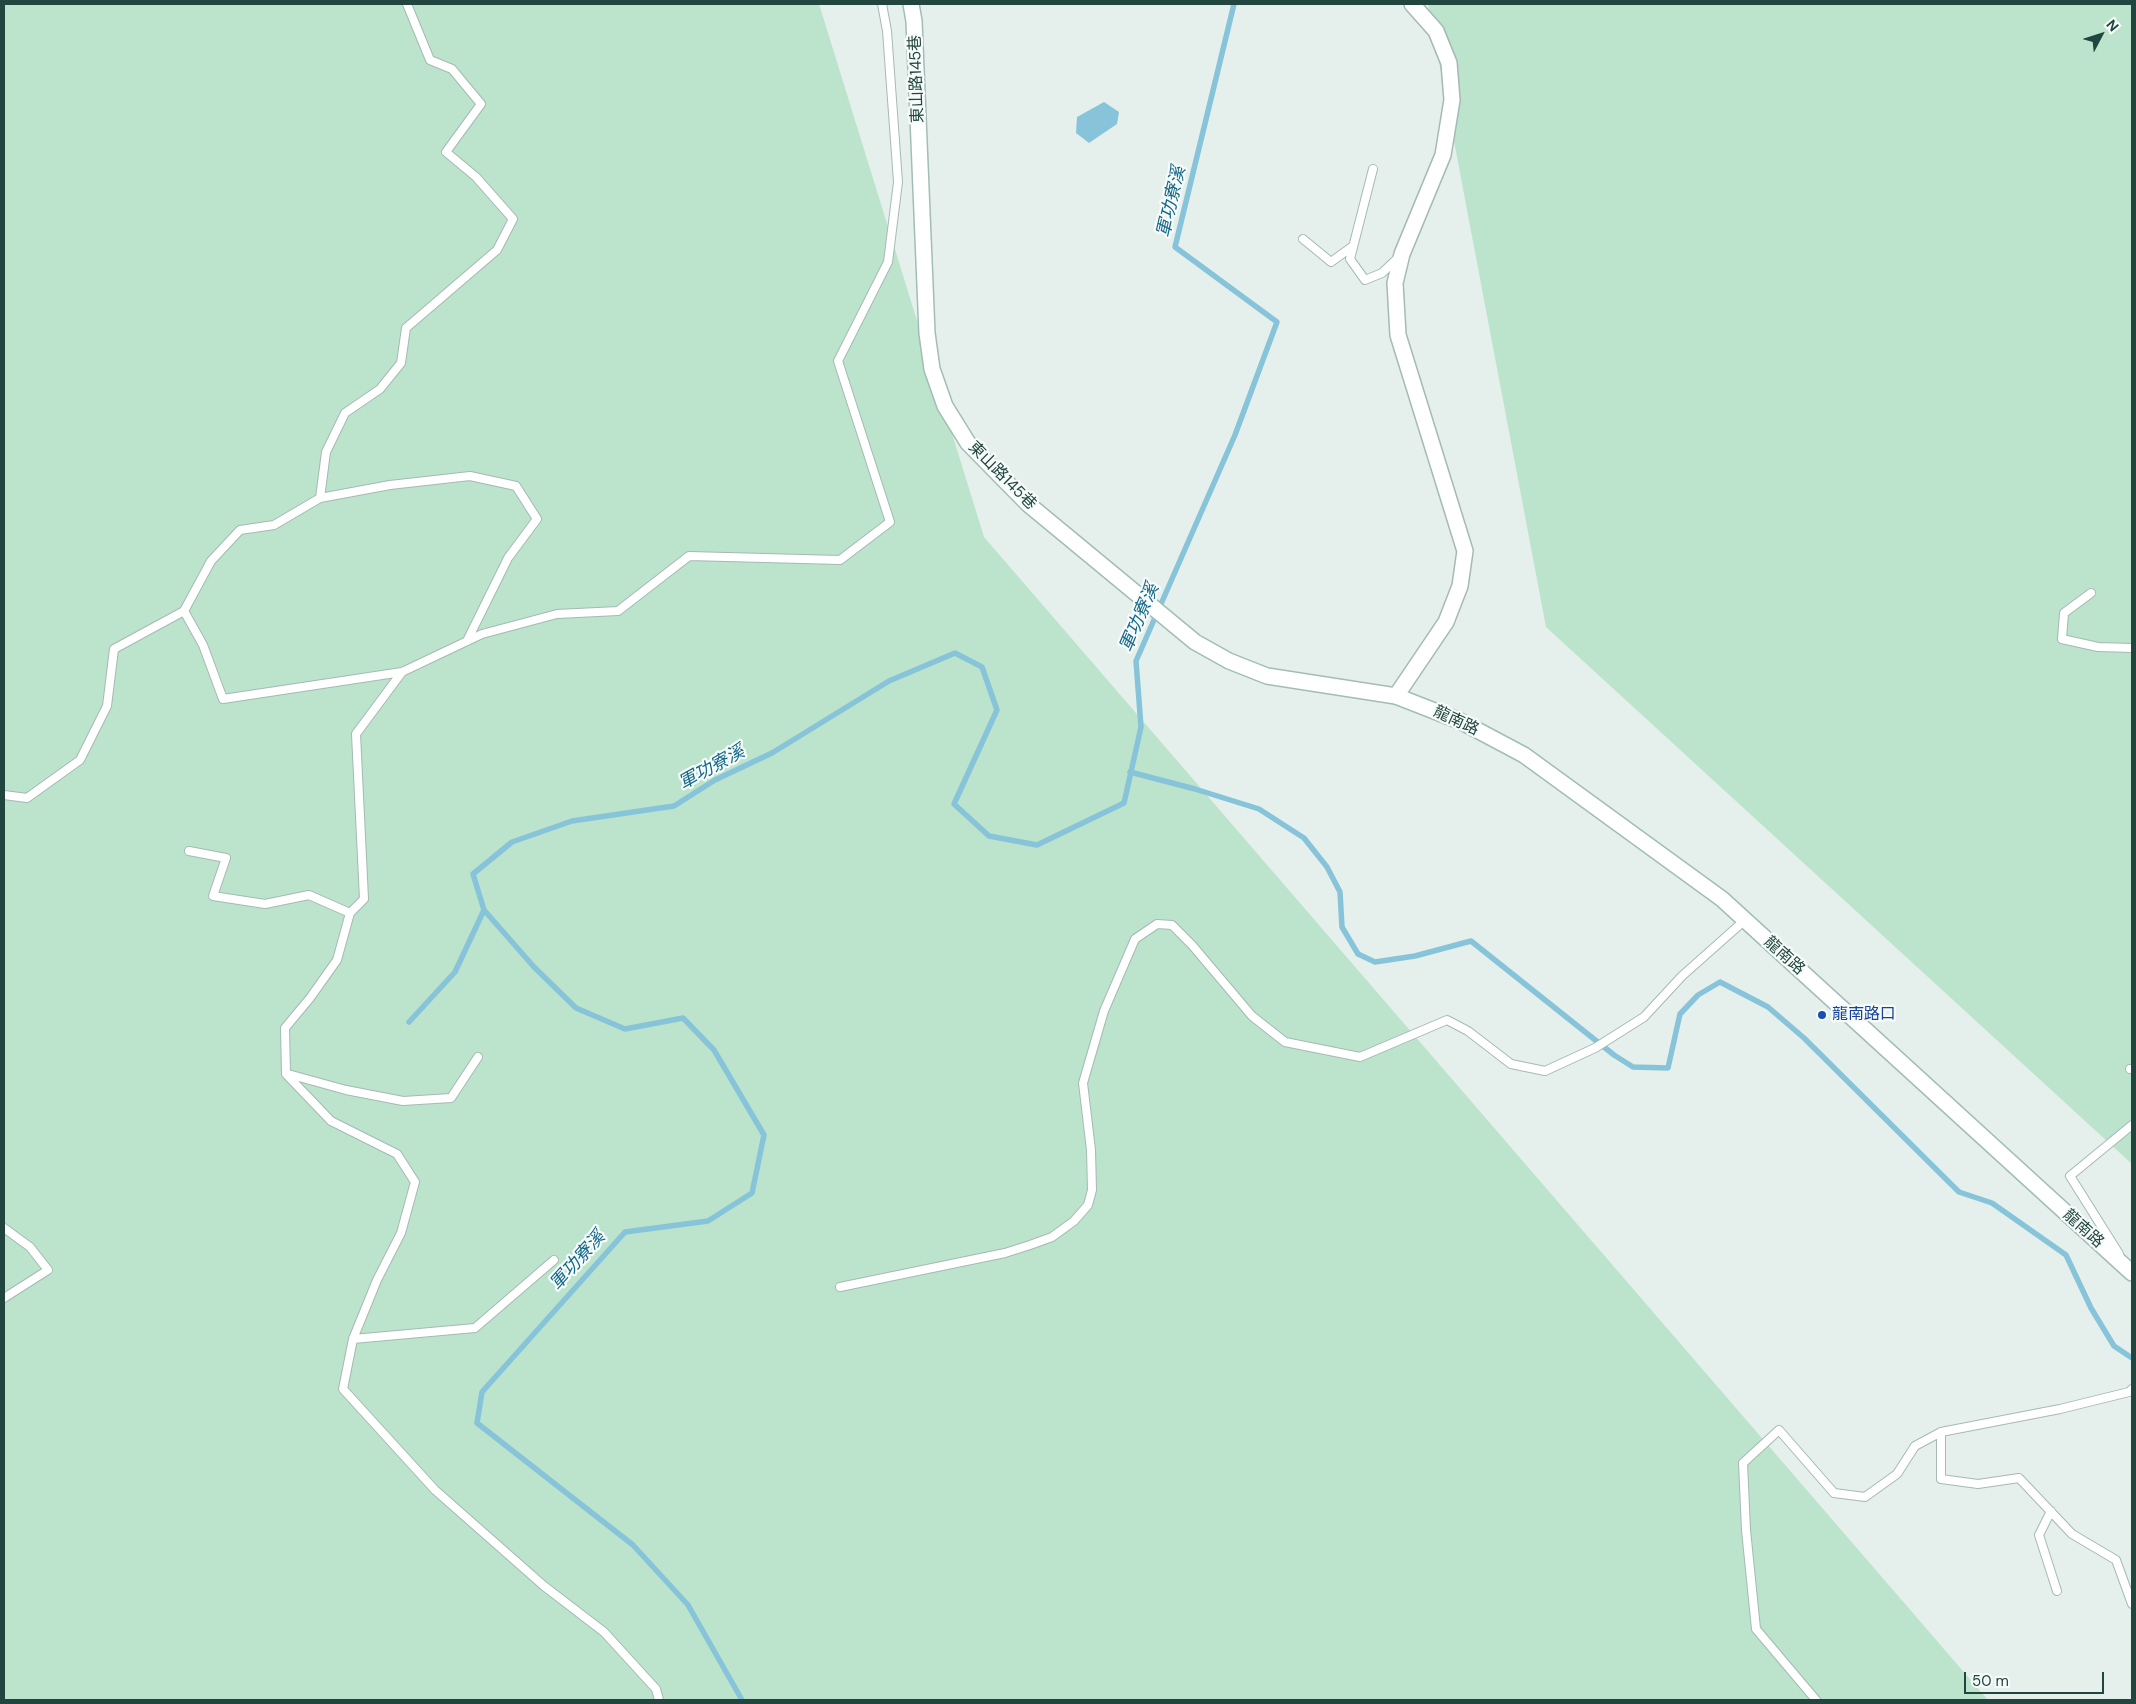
<!DOCTYPE html>
<meta charset="utf-8">
<style>
body{margin:0}
#map{position:relative;width:2136px;height:1704px;overflow:hidden;background:#e5f0ec;font-family:"DM Sans",sans-serif}
canvas{display:block}
.frame{position:absolute;inset:0;border:5px solid #21453f;pointer-events:none}
.north{position:absolute;left:2076px;top:10px;width:50px;height:50px;-webkit-text-stroke:4px #f6fbf9;paint-order:stroke;rotate:50deg;font-size:14px;font-weight:700;line-height:20px;text-align:center;color:#21453f}
.north::after{content:'';display:block;margin:auto;width:18px;height:22px;background:#21453f;clip-path:polygon(50% 0,100% 100%,50% 72%,0 100%)}
.scale{position:absolute;left:1964px;top:1672px;width:140px;height:22px;box-sizing:border-box;border:2px solid #21453f;border-top:0;padding-left:6px;font-size:15px;line-height:18px;white-space:nowrap;color:#21453f;-webkit-text-stroke:4px #f6fbf9;paint-order:stroke}
</style>
<div id="map">
<canvas width="2136" height="1704"></canvas>
<div class="frame"></div>
<div class="north">N</div>
<div class="scale">50 m</div>
</div>
<script>
const c = document.querySelector('canvas').getContext('2d');
c.lineJoin = 'round';
function fill(path, color) { c.fillStyle = color; c.fill(path, 'evenodd'); }
const shape = rows => new Path2D(rows.map(r => 'M' + r).join(''));
function strokePath(path, color, width, dash) { c.strokeStyle = color; c.lineWidth = width; c.lineCap = dash ? 'butt' : 'round'; c.setLineDash(dash || []); c.stroke(path); }
function write(font, color, halo, rows, align = 'center') {
  c.font = font + ' "DM Sans","Noto Sans TC",sans-serif'; c.lineWidth = 4.5; c.setLineDash([]); c.textBaseline = 'middle'; c.strokeStyle = halo; c.fillStyle = color; for (const [text, x, y, turn = 0] of rows) {
    c.save(); c.translate(x, y); c.rotate((+turn || 0) * Math.PI / 180); c.textAlign = isNaN(turn) ? turn : align; if (halo) c.strokeText(text, 0, 0); c.fillText(text, 0, 0); c.restore();
  }
}
const green = shape([
 [4,4,819,4,984,537,1988,1700,4,1700],
 [1428,4,2132,4,2132,1164,1546,627]
]);
const water = shape([
 [1104,102,1119,112,1117,124,1089,143,1076,133,1077,117]
]);
const stream = shape([
 [1130,772,1195,789,1259,809,1304,838,1327,867,1340,892,1342,927,1358,954,1375,962,1415,956,1471,941,1614,1055,1633,1067,1668,1068,1680,1014,1698,995,1720,982,1768,1007,1804,1038,1959,1192,1992,1203,2066,1255,2091,1308,2114,1346,2132,1358],
 [409,1022,455,972,484,910],
 [742,1700,688,1605,633,1545,477,1423,482,1392,625,1232,708,1221,752,1193,764,1135,714,1050,683,1018,625,1029,576,1008,534,967,484,910,473,874,512,842,572,821,674,806,715,780,772,753,889,681,955,653,982,667,997,710,954,804,989,836,1037,845,1124,803,1141,727,1136,661,1235,435,1277,322,1175,247,1234,4]
]);
const lane = shape([
 [407,4,430,60,452,69,481,104,446,152,476,177,513,219,497,250,406,328,401,363,380,389,345,413,326,452,320,498,390,485,470,476,516,486,537,519,508,558,467,641],
 [1373,169,1350,259,1365,280,1382,273,1399,257],
 [1303,239,1331,262,1353,246],
 [2091,593,2064,613,2062,639,2098,647,2132,648],
 [184,611,211,561,240,530,274,525,320,498],
 [402,672,356,734,364,899,350,913,337,960,310,998,285,1028,286,1074,331,1121,397,1154,415,1182,401,1233,377,1280,353,1339,343,1389,435,1490,544,1586,604,1632,656,1689,659,1700],
 [4,795,27,798,80,760,107,706,114,649,184,611,203,645,223,699,402,672,482,634,557,614,618,611,689,556,840,560,890,522,838,361,888,262,898,182,887,31,882,4],
 [189,851,226,858,213,896,265,904,309,895,350,913],
 [2130,1069,2132,1069],
 [288,1074,346,1090,403,1101,451,1098,478,1057],
 [4,1228,30,1247,48,1270,4,1298],
 [2119,1254,2070,1176,2132,1125],
 [840,1287,1005,1253,1030,1245,1052,1237,1074,1221,1088,1205,1092,1190,1091,1150,1083,1083,1104,1011,1135,939,1157,924,1172,925,1192,945,1252,1016,1285,1042,1360,1057,1447,1020,1468,1031,1511,1064,1545,1071,1595,1048,1644,1017,1682,976,1745,920],
 [353,1339,475,1328,554,1260],
 [1941,1432,1941,1479,1978,1484,2019,1478,2072,1534,2116,1560,2132,1604],
 [2051,1511,2039,1535,2057,1591],
 [1816,1700,1756,1629,1746,1530,1743,1463,1779,1430,1834,1493,1865,1497,1897,1474,1915,1446,1941,1432,2060,1409,2129,1392,2132,1389]
]);
const street = shape([
 [1396,696,1446,622,1460,586,1465,551,1398,335,1395,283,1402,254,1443,155,1452,100,1449,63,1436,31,1412,4]
]);
const secondary = shape([
 [911,4,914,21,927,333,932,369,945,406,968,443,1028,504,1195,642,1229,661,1267,676,1396,696,1460,721,1524,755,1722,899,2132,1273]
]);
const markers = [
 [1822,1015,5,"#1a4fb4"]
];
const streetNames = [
 ["東山路145巷",917,79,-92],
 ["東山路145巷",1002,476,45],
 ["龍南路",1456,721,25],
 ["龍南路",1784,956,42],
 ["龍南路",2083,1229,42]
];
const transitNames = [
 ["龍南路口",1832,1015]
];
const waterNames = [
 ["軍功寮溪",1172,202,-77],
 ["軍功寮溪",1140,618,-67],
 ["軍功寮溪",712,768,-29],
 ["軍功寮溪",578,1261,-48]
];
fill(green, '#bce3cb');
fill(water, '#87c4da');
strokePath(stream, '#87c4da', 5.5);
strokePath(lane, '#a6b9b5', 10);
strokePath(street, '#a6b9b5', 18);
strokePath(secondary, '#a2bdb7', 18);
strokePath(lane, '#fff', 8);
strokePath(street, '#fff', 15);
strokePath(secondary, '#fff', 15);
for (const [x, y, r, color] of markers) { const dot = new Path2D(); dot.arc(x, y, r, 0, 2 * Math.PI); c.fillStyle = color; c.fill(dot); strokePath(dot, '#f6fbf9', 2); }
write('16px', '#21453f', '#f6fbf9', streetNames);
write('16px', '#164399', '#f6fbf9', transitNames, 'left');
write('italic 18px', '#136789', '#f6fbf9', waterNames);
</script>
